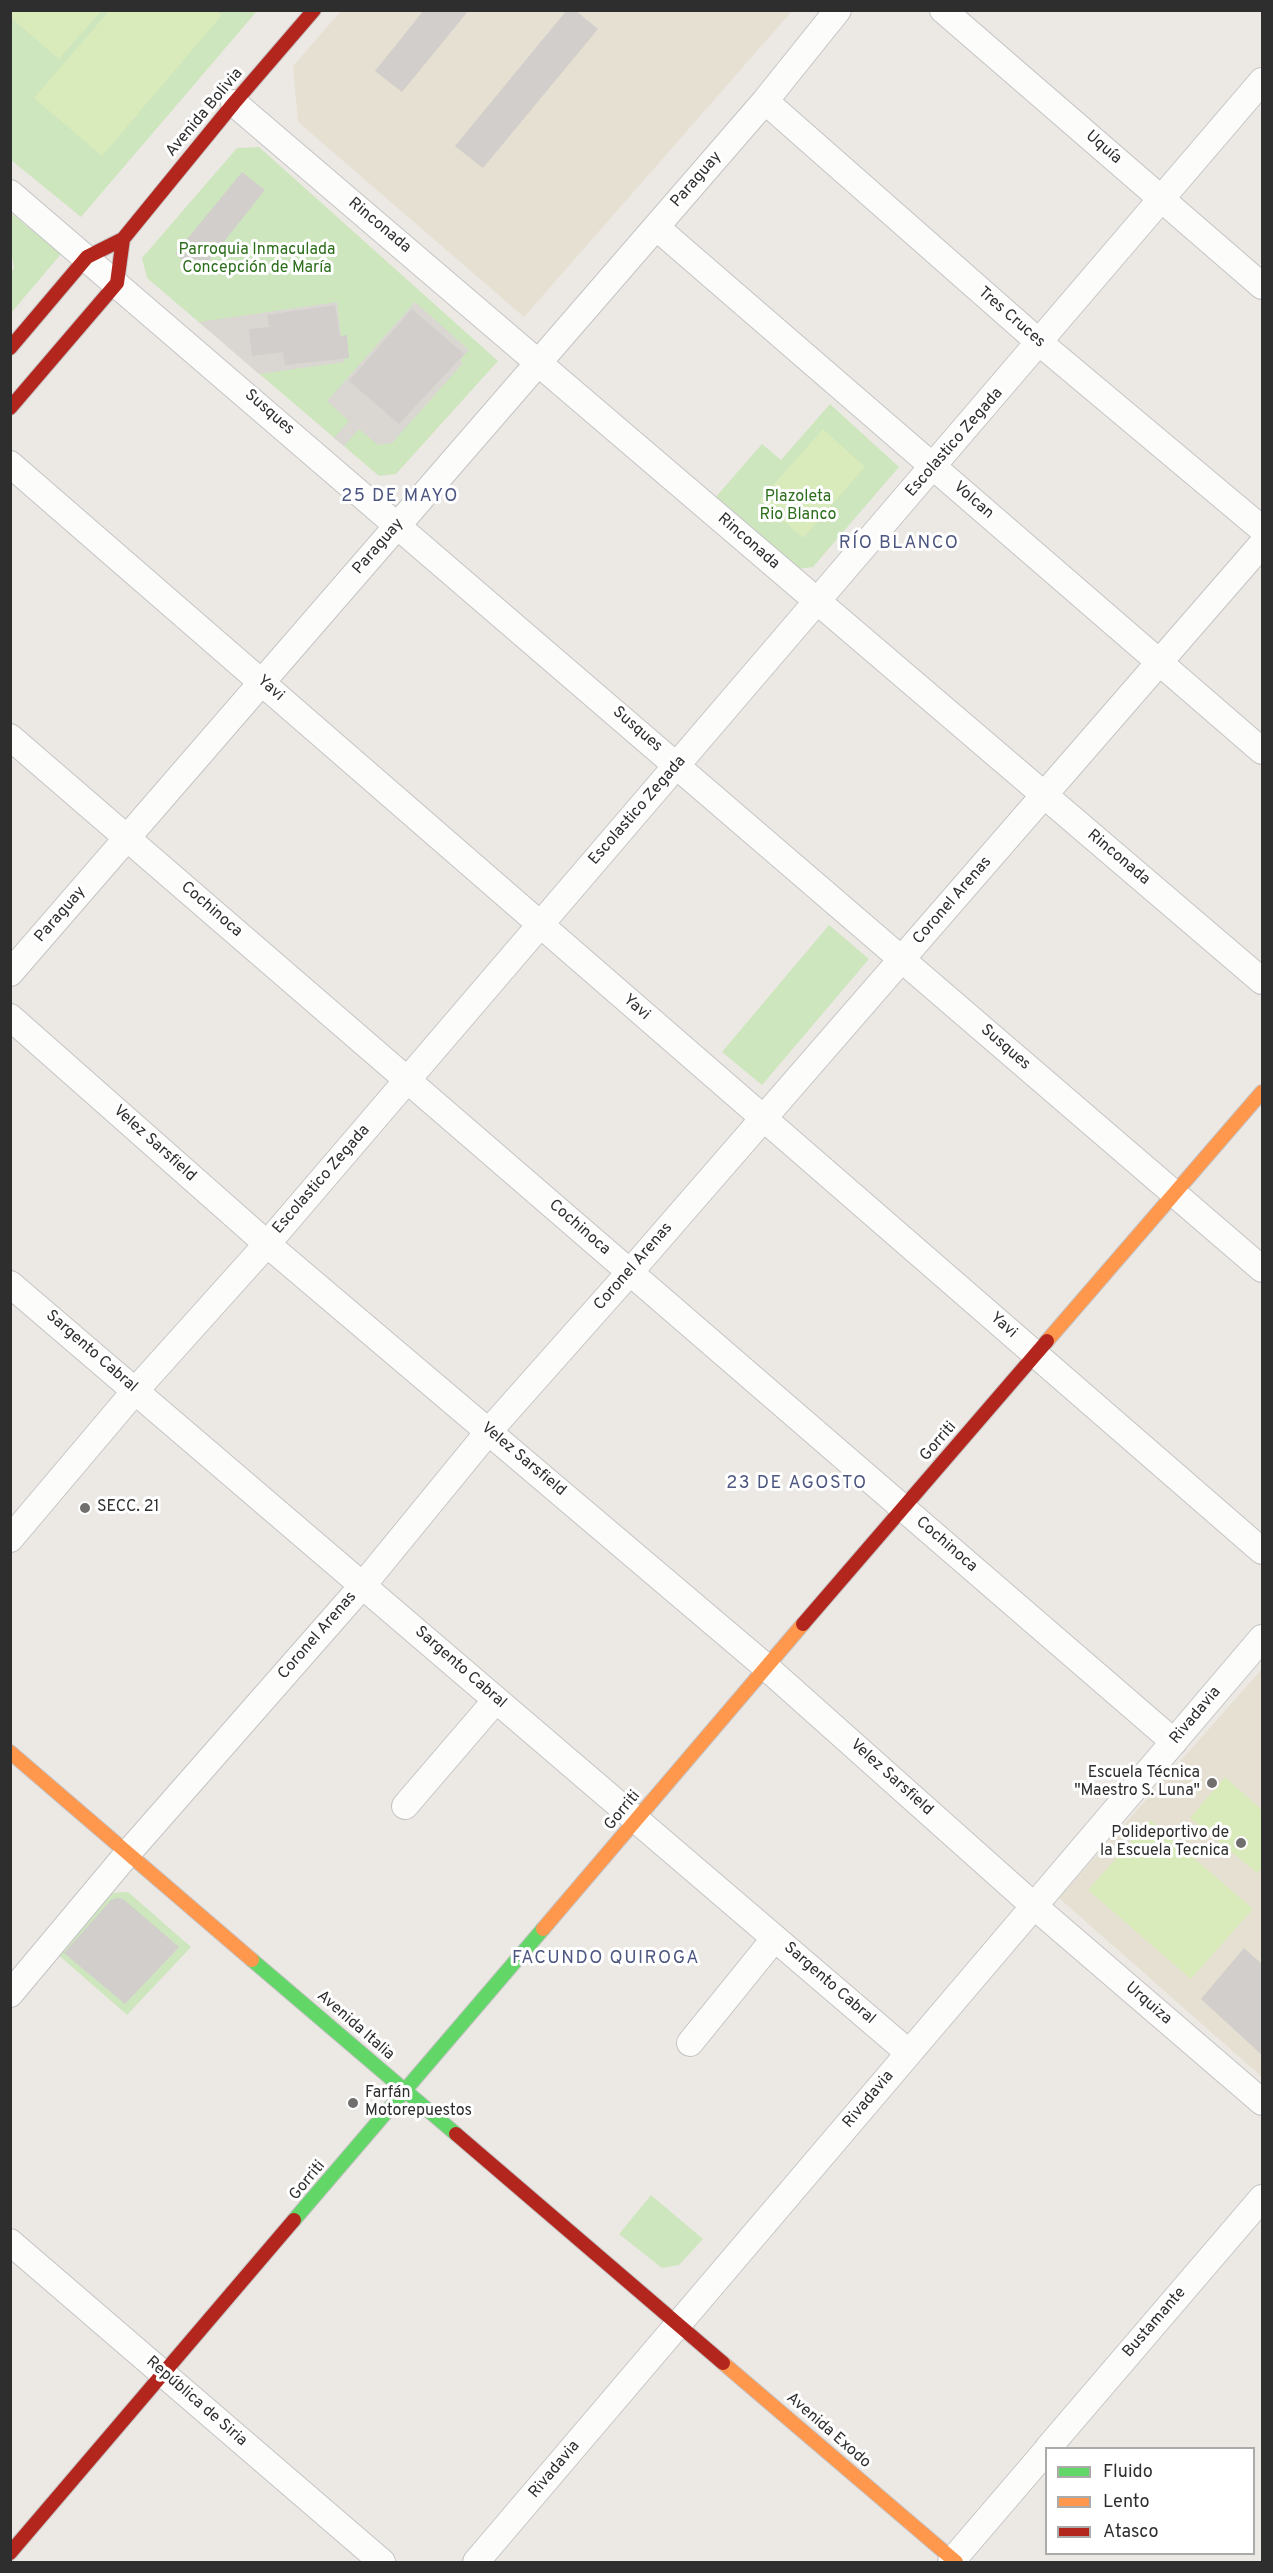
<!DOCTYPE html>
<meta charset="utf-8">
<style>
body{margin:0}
#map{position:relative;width:1273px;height:2573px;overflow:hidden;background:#ece8e4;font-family:Overpass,sans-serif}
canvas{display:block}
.frame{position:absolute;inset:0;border:12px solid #2e2e2e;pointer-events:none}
.legend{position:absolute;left:1045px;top:2447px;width:210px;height:108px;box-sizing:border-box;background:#fff;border:2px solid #ababab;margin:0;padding:8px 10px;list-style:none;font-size:18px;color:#2e2e2e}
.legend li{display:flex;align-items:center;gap:12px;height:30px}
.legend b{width:30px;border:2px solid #ababab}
</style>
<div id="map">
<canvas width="1273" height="2573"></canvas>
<div class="frame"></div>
<ul class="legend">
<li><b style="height:8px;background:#63d668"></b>Fluido</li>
<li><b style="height:8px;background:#ff974d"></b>Lento</li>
<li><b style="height:8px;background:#b3261e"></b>Atasco</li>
</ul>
</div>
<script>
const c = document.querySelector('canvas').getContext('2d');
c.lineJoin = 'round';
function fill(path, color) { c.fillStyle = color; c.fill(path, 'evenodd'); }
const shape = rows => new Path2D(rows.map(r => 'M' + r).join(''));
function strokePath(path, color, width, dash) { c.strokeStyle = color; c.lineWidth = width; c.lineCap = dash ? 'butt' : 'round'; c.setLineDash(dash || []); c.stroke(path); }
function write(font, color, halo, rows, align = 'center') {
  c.font = font + ' Overpass,sans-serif'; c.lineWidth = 6; c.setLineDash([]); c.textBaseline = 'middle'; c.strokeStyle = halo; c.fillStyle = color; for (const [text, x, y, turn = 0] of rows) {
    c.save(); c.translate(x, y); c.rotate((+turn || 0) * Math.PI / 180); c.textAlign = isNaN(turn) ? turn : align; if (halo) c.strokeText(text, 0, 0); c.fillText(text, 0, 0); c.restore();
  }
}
const education = shape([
 [341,11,792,11,524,317,298,122,293,66],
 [1262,1669,1262,2077,1059,1898]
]);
const green = shape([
 [10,11,257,11,81,217,11,160],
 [259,147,498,361,396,474,379,476,147,278,142,258,237,148],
 [11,213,61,254,11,313,11,272,14,268,11,250],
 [830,404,899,467,813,567,790,570,714,499,762,444,781,460],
 [829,925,869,959,762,1085,722,1052],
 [128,1892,191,1947,127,2015,55,1952,106,1893],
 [651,2195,703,2239,679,2265,662,2268,619,2234]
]);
const pitch = shape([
 [11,10,101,10,101,11,59,59,11,18],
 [216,10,222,15,102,156,34,98,109,11],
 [823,429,865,467,803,538,760,500],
 [1225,1777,1262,1810,1262,1868,1257,1873,1190,1818],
 [1150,1820,1253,1909,1191,1979,1088,1890]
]);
const plaza = shape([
 [337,302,344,362,259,374,199,322],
 [415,302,469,350,460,360,463,363,392,443,378,445,359,429,344,446,334,438,349,421,327,401]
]);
const building = shape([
 [424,10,469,10,402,92,375,71],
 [567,10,575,10,598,29,483,168,455,146],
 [242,172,265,190,199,273,175,254],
 [335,305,340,336,347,335,349,358,285,365,283,352,252,356,249,329,269,327,267,315],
 [412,309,464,354,399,424,349,381],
 [117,1898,123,1899,179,1947,125,2004,64,1953,111,1900],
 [1244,1948,1263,1965,1263,2056,1201,1999]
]);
const street = shape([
 [943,10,1262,286],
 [765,101,1040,343,1262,529],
 [234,103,1262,981],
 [10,193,1262,1269],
 [656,227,1262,751],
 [10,464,1262,1551],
 [10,737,1174,1742],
 [10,973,765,101,838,10],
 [10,1017,267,1244,766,1667,1034,1906,1262,2102],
 [10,1284,909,2053],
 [10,1539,135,1391,267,1244,1262,81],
 [405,1806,496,1700],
 [10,1994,128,1853,363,1585,489,1431,630,1272,1262,544],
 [690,2043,775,1938],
 [10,2242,382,2562],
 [1048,2448,1262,2198],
 [476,2562,1262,1638],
 [951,2562,1046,2451]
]);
const fast = shape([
 [252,1960,456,2134],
 [294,2220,543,1929]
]);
const slow = shape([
 [1047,1341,1262,1092],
 [10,1752,252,1960],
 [543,1929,803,1624],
 [723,2363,956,2562]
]);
const jam = shape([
 [10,348,87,257,123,239,234,103,314,10],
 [10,408,117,283,123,239],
 [803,1624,1047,1341],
 [456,2134,723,2363],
 [10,2553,294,2220]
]);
const markers = [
 [85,1508,6,"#706f6e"],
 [1212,1783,6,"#706f6e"],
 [1241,1843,6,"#706f6e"],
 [353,2103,6,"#706f6e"]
];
const streetNames = [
 ["Avenida Bolivia",205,113,-50],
 ["Uquía",1103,148,41],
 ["Paraguay",697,180,-49],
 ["Rinconada",379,226,40],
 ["Tres Cruces",1011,318,41],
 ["Susques",269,413,41],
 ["Escolastico Zegada",955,443,-49],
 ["Volcan",973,501,41],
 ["Rinconada",748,542,41],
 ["Paraguay",379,547,-49],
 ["Yavi",270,689,41],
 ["Susques",637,730,41],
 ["Escolastico Zegada",638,811,-49],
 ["Rinconada",1118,858,40],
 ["Coronel Arenas",953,901,-49],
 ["Cochinoca",211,910,41],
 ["Paraguay",61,915,-49],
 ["Yavi",636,1008,41],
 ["Susques",1005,1048,41],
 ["Velez Sarsfield",154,1144,42],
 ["Escolastico Zegada",322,1180,-49],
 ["Cochinoca",579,1228,41],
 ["Coronel Arenas",634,1267,-49],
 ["Yavi",1003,1326,41],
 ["Sargento Cabral",91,1352,41],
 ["Gorriti",939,1442,-49],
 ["Velez Sarsfield",523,1460,40],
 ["Cochinoca",946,1545,41],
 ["Coronel Arenas",318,1636,-49],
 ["Sargento Cabral",460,1668,41],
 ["Rivadavia",1196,1716,-50],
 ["Velez Sarsfield",891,1778,42],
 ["Gorriti",623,1811,-50],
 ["Sargento Cabral",829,1984,41],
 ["Urquiza",1148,2004,41],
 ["Avenida Italia",355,2026,41],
 ["Rivadavia",869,2100,-50],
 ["Gorriti",308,2181,-50],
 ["Bustamante",1155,2323,-49],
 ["República de Siria",196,2402,41],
 ["Avenida Exodo",828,2431,41],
 ["Rivadavia",555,2470,-50]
];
const parkNames = [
 ["Parroquia Inmaculada",257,251],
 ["Concepción de María",257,269],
 ["Plazoleta",798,498],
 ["Rio Blanco",798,516]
];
const poiNames = [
 ["SECC. 21",97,1508],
 ["Escuela Técnica",1200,1774,"right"],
 ["\"Maestro S. Luna\"",1200,1792,"right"],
 ["Polideportivo de",1229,1834,"right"],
 ["la Escuela Tecnica",1229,1852,"right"],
 ["Farfán",365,2094],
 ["Motorepuestos",365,2112]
];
const neighbourhoodNames = [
 ["25 DE MAYO",400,497],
 ["RÍO BLANCO",899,544],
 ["23 DE AGOSTO",797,1484],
 ["FACUNDO QUIROGA",606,1959]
];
fill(education, '#e6e0d3');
fill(green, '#cee6be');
fill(pitch, '#d9eabb');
fill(plaza, '#dad6d2');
fill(building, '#d1cecb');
strokePath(street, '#c5c4c5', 28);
strokePath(fast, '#c5c4c5', 16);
strokePath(slow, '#c5c4c5', 16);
strokePath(jam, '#c5c4c5', 16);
strokePath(street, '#fcfcfb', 26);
strokePath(fast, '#63d668', 14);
strokePath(slow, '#ff974d', 14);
strokePath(jam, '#b3261e', 14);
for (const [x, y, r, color] of markers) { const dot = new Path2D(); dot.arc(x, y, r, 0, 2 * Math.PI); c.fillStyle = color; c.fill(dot); strokePath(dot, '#fff', 2); }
write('16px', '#2e2e2e', '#fff', streetNames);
write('16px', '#2c6e1b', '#fff', parkNames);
write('16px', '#2e2e2e', '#fff', poiNames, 'left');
c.letterSpacing = '1.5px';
write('18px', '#4d5680', '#fff', neighbourhoodNames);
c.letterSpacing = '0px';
</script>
